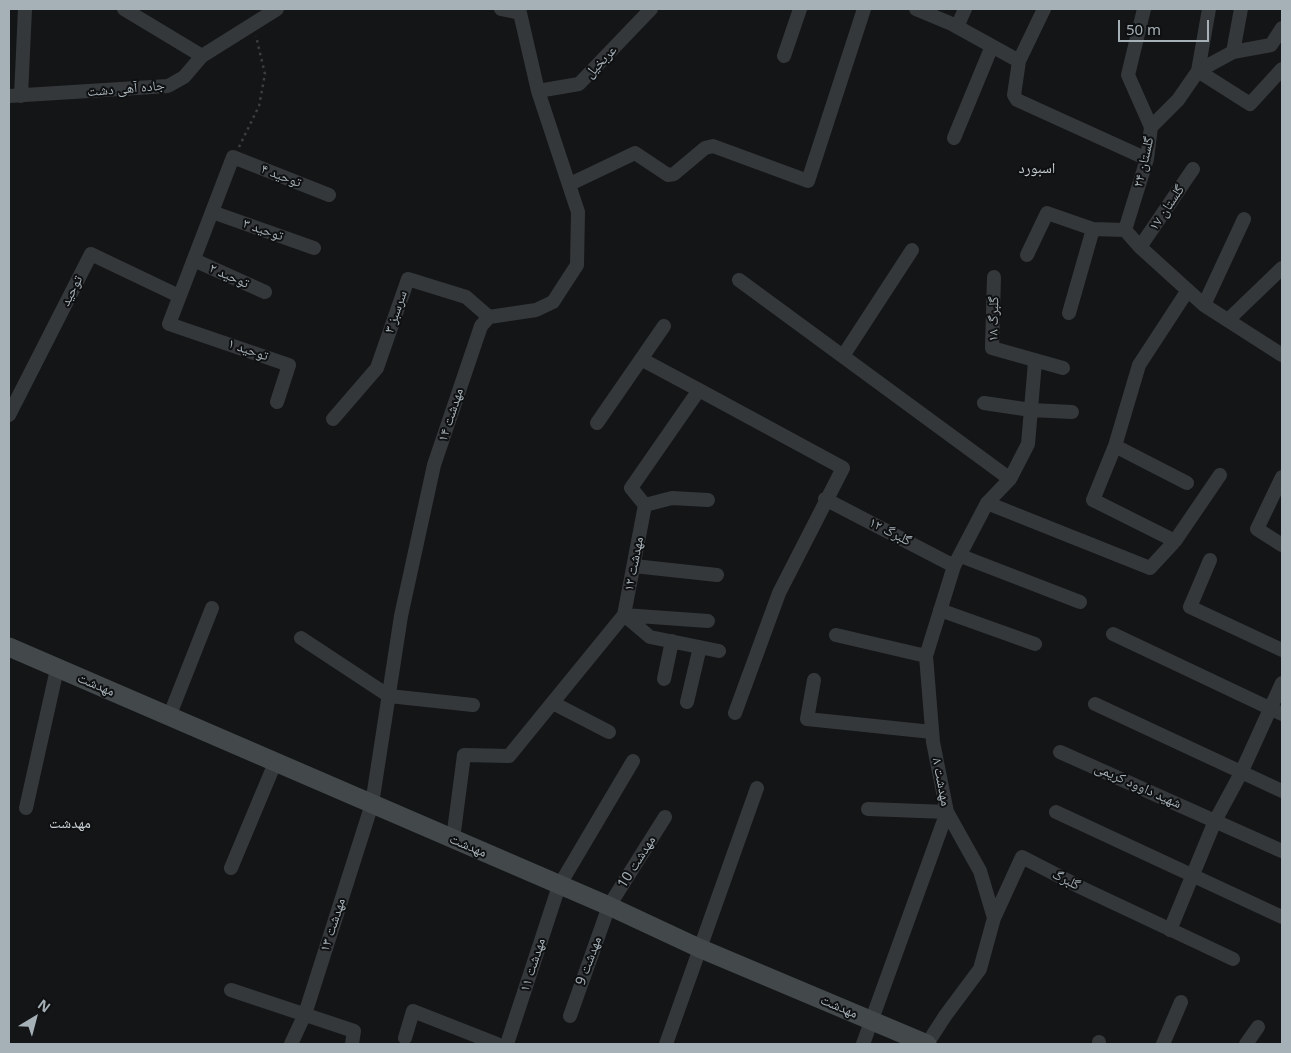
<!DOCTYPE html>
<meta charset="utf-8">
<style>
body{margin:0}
#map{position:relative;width:1291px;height:1053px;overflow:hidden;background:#141516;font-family:"Noto Sans",sans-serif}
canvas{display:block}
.frame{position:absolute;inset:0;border:10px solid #a5b0b7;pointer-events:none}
.north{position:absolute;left:10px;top:993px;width:50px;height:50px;-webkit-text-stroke:4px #0f1011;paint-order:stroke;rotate:37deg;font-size:14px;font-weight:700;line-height:20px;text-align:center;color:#a5b0b7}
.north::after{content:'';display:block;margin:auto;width:18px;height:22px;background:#a5b0b7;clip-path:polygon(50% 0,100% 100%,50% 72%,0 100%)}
.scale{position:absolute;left:1118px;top:20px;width:91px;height:22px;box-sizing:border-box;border:2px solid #a5b0b7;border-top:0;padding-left:6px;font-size:15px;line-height:18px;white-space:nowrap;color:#a5b0b7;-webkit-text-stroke:4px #0f1011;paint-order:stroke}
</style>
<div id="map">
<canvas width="1291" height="1053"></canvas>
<div class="frame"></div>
<div class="north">N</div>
<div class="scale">50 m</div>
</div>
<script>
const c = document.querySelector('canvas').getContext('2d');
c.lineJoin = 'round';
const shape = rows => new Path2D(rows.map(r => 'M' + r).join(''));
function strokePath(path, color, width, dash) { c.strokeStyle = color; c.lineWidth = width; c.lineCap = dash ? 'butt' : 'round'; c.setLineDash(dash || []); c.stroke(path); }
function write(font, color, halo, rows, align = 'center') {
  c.font = font + ' "Noto Sans","Noto Naskh Arabic",sans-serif'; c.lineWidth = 4; c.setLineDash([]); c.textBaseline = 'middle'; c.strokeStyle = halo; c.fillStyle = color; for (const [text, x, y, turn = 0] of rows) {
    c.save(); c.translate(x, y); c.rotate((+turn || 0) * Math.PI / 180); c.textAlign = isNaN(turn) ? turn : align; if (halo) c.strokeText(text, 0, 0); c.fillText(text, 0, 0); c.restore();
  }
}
const path = shape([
 [239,147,259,106,265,74,256,36]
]);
const street = shape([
 [124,9,202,56],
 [916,9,952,24,1019,61,1014,95,1017,100,1147,159],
 [957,27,965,9],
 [1282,28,1271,45,1233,52,1198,71,1250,104,1282,69],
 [1233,52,1241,9],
 [784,56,800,9],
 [1019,61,1044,9],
 [538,91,579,84,651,9],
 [9,96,168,86,184,77,202,56,277,9],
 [21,96,25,9],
 [1151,127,1178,100,1198,71,1209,9],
 [954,138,992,46],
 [570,184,635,153,668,175,674,174,705,148,713,146,808,181,864,9],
 [212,212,314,248],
 [1125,230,1147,159,1151,127,1128,75,1144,9],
 [1125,230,1140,247,1204,305,1282,355],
 [1140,247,1193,169],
 [1027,255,1047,213,1093,229,1125,230],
 [194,260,265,292],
 [994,277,992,348,1063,368],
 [739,280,1010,479],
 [1204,305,1244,219],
 [1069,313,1093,229],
 [1228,320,1282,268],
 [843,356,912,250],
 [641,359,699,390],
 [277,402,289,365,169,324,233,157,329,195],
 [984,403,1031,410,1072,412],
 [9,415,91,254,179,296],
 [333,419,377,368,408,279,466,297,489,317],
 [597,423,664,326],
 [1115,446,1093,500,1175,541],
 [1282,477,1257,529,1282,545],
 [1187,483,1115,446,1139,365,1188,290],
 [825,499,954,566],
 [987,503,1150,568,1175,541,1220,475],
 [645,505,672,498,708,500],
 [961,556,1080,602],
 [1210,560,1190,607,1282,650],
 [634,566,717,575],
 [940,610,1035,644],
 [624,615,650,637,719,651],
 [624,615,708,621],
 [1113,634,1282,714],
 [836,635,926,656],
 [301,638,389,696,473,705],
 [664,679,672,641],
 [814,680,807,719,932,732],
 [687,702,700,647],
 [553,703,609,732],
 [1095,704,1282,791],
 [169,717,212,608],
 [1060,752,1282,851],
 [26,808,57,669],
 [1056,812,1282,917],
 [453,839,464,755,509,756,624,615,645,505,631,488,699,390,843,468,779,593,735,713],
 [231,868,275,763],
 [994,918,1022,857,1082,888,1233,959],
 [1170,930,1215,821,1241,773,1282,683],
 [231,990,354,1031,352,1044],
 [570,1016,609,906,665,817],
 [405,1038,413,1011,497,1044],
 [291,1044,305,1014,372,804,401,616,434,465,481,326,489,317,536,310,553,302,577,265,578,212,538,91,520,13,501,9],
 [507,1044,559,886,633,761],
 [666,1044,757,788],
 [863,1044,947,812,868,809],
 [927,1044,945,1016,980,969,994,918,980,871,947,812,933,742,926,656,954,566,987,503,1010,479,1028,444,1035,362],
 [1099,1044,1099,1042],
 [1163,1044,1181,1002],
 [1246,1044,1258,1027]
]);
const secondary = shape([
 [9,647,609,906,699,948,927,1044]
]);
const streetNames = [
 ["عربخیل",601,62,-46],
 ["جاده آهی دشت",126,89,-5],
 ["گلستان ۲۴",1144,162,-77],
 ["توحید ۴",281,176,21],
 ["گلستان ۱۷",1167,208,-56],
 ["توحید ۳",263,230,19],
 ["توحید ۲",229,276,24],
 ["توحید",72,291,-63],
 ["سرسبز ۳",396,312,-71],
 ["گلبرگ ۱۸",994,319,-89],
 ["توحید ۱",248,350,19],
 ["مهدشت ۱۴",451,415,-72],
 ["گلبرگ ١٢",890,532,27],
 ["مهدشت ۱۲",634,564,-79],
 ["مهدشت",96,685,23],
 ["مهدشت ۸",941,782,79],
 ["شهید داوود کریمی",1138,786,24],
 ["مهدشت",468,846,23],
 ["مهدشت 10",637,862,-58],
 ["گلبرگ",1066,880,27],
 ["مهدشت ۱۳",333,925,-72],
 ["مهدشت 9",589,961,-70],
 ["مهدشت ۱۱",533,965,-72],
 ["مهدشت",839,1007,23]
];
const neighbourhoodNames = [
 ["اسبورد",1037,169],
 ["مهدشت",70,824]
];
strokePath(path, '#3b3f42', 2.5, [2.5, 4]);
strokePath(street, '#35383b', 14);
strokePath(secondary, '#43484b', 19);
write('14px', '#a5b0b7', '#0f1011', streetNames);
write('15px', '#c7ced3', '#0f1011', neighbourhoodNames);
</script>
